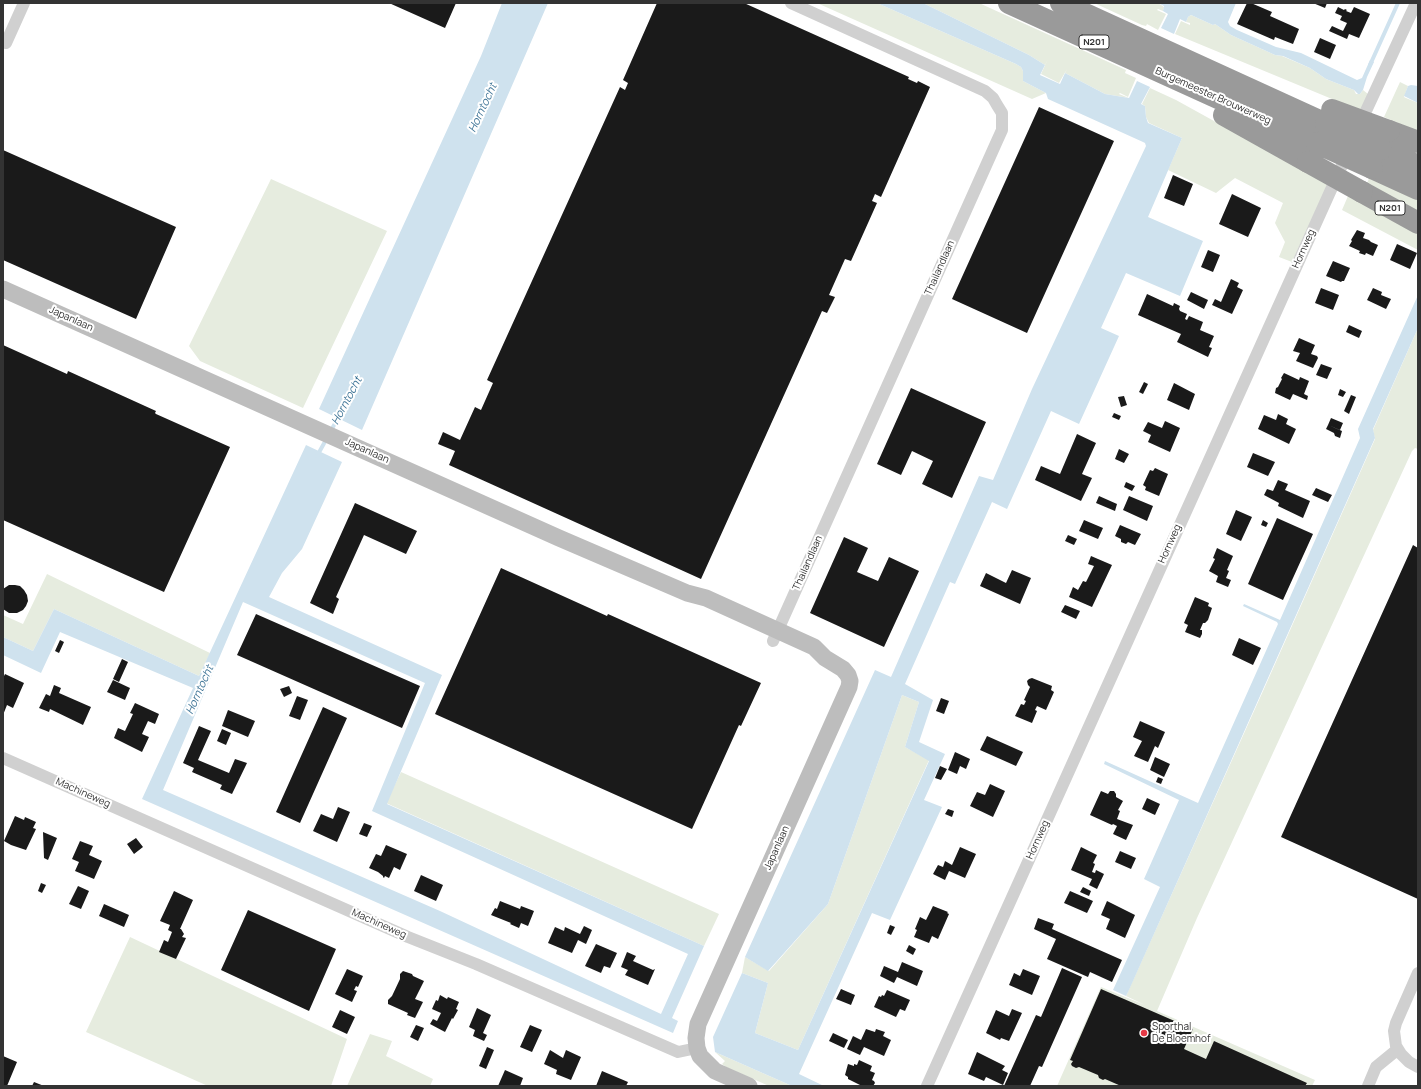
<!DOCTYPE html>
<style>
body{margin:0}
#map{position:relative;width:1421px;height:1089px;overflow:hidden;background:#fff;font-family:Manrope,sans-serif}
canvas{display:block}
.frame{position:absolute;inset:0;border:4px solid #333;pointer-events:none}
</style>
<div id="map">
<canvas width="1421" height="1089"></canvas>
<div class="frame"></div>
</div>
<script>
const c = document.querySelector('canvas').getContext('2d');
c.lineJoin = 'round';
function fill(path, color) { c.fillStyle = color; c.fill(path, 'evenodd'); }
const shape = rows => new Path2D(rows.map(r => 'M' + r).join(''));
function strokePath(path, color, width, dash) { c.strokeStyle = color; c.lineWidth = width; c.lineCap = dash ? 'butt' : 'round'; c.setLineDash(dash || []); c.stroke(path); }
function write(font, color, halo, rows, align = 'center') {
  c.font = font + ' Manrope,sans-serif'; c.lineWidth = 4; c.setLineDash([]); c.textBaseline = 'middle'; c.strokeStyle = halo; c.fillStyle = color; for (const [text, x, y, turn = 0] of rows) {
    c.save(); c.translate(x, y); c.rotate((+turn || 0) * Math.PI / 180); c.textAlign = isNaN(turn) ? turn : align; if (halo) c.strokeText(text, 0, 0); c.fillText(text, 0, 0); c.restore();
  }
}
const green = shape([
 [817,3,877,3,1016,64,1021,67,1023,71,1023,81,1046,93,1032,99],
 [923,3,979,3,1126,70,1125,73,1136,78,1128,97,1120,93,1119,94,1129,98,1105,94,1065,73,1067,69,1059,83,1041,74,1048,59,1045,65,1029,55],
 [1094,3,1158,3,1164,7,1163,11,1158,9,1157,10,1166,14,1158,30,1147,24,1146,26,1142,25],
 [1191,15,1213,25,1215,24,1231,35,1275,55,1282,56,1310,68,1326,79,1354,90,1356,94,1360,94,1363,90,1368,94,1361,111,1175,34,1181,21,1190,25,1190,23,1186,22,1188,17],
 [1400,82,1408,86,1404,97,1406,98,1418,103,1418,137,1398,123,1384,117],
 [1150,88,1176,100,1328,184,1292,262,1279,257,1285,242,1275,223,1283,203,1235,178,1216,193,1168,170,1182,138,1149,123,1146,117,1145,106,1142,104],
 [1370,176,1418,197,1418,218,1366,186],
 [271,179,387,231,303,408,200,361,189,346],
 [1348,196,1418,227,1418,250,1342,210],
 [1418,328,1418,449,1415,448,1412,451,1197,918,1157,1011,1315,1080,1312,1086,1057,1086,1101,987,1145,1005,1126,996,1263,691,1375,439,1373,430],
 [47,574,210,653,199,676,54,609,33,651,3,637,3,615,23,624],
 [902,695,919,702,905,747,929,760,798,1050,755,1033,768,983,742,973,745,957,769,971,828,904],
 [401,772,719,914,704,946,386,803],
 [130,937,347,1039,331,1086,208,1086,86,1032],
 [370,1034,392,1041,386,1056,433,1079,430,1086,347,1086],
 [715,1052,792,1086,769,1086,726,1067,722,1064,725,1061]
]);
const water = shape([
 [502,3,548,3,362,430,319,409,481,56],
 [877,3,923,3,1029,55,1045,65,1040,75,1060,84,1065,73,1105,94,1129,98,1137,81,1150,87,1141,104,1145,106,1146,117,1148,123,1182,138,1148,217,1203,241,1180,296,1126,273,1101,328,1119,336,1079,424,1051,411,1007,509,992,502,955,584,950,582,905,684,933,700,919,742,945,754,924,800,942,807,890,920,872,913,799,1074,824,1086,792,1086,715,1052,713,1037,742,973,768,983,755,1033,798,1050,929,761,905,747,919,702,902,695,828,904,768,971,745,957,875,670,891,677,979,476,993,480,1032,389,1146,146,1145,143,1143,142,1048,99,1046,93,1023,81,1023,71,1021,67,1016,64],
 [1158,3,1236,3,1228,22,1230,26,1237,30,1276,47,1301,53,1357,80,1362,78,1370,60,1374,62,1367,77,1363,90,1360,94,1358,94,1354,90,1326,79,1310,68,1283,56,1275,55,1231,35,1215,24,1213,25,1191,15,1188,17,1186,22,1180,19,1174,34,1161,28,1168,14,1163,11,1164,6],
 [1411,85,1418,86,1418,103,1404,96,1408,86],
 [1418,295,1418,328,1373,429,1375,438,1129,990,1126,996,1113,990,1160,887,1144,879,1179,800,1104,764,1105,761,1198,803,1278,624,1277,622,1243,606,1244,604,1280,620,1360,438,1358,429],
 [306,445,342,462,302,549,282,573,269,597,442,675,387,804,704,946,672,1018,678,1021,673,1033,142,799,193,688,60,632,41,673,3,655,3,637,33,651,54,609,199,676],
 [243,602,425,683,372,811,688,954,661,1014,440,911,163,790]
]);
const stream = shape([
 [1370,65,1398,3],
 [330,432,340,415],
 [317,456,327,438]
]);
const building = shape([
 [389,3,456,3,445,28],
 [657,3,744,3,909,77,908,79,917,83,918,81,930,87,881,197,875,194,872,201,877,203,851,261,845,259,829,295,835,297,827,313,822,311,701,579,449,465,455,451,438,444,443,432,460,440,475,407,481,410,493,383,487,380,620,87,625,90,628,83,623,80],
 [1247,3,1251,3,1272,12,1270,16,1299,29,1293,44,1275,37,1274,40,1237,24],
 [1313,3,1327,3,1325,8],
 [1338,7,1344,10,1345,9,1347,10,1346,11,1351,13,1354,7,1370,14,1359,38,1349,34,1347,39,1329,31,1332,26,1343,31,1347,23,1340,20,1342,16,1335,13],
 [1320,38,1336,45,1330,59,1314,52],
 [1039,107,1114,141,1027,333,952,299],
 [3,150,176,227,136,319,3,260],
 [1173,175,1193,184,1184,206,1164,198],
 [1232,194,1261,208,1248,237,1219,224],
 [1357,230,1365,233,1363,238,1369,240,1371,242,1378,245,1373,256,1366,253,1365,255,1359,253,1360,251,1349,246,1352,241,1351,240],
 [1397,244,1417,253,1410,269,1390,260],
 [1208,250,1220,255,1213,272,1201,267],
 [1333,261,1350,268,1344,281,1342,281,1341,282,1326,276],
 [1231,279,1239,283,1237,287,1243,290,1232,314,1212,305,1215,299,1221,302],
 [1321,288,1339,295,1333,310,1315,303],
 [1373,288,1382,292,1381,295,1391,299,1386,309,1367,300],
 [1191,292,1208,300,1204,309,1187,300],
 [1147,294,1173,306,1174,303,1180,306,1179,309,1180,311,1187,314,1185,319,1187,320,1189,316,1203,322,1200,330,1214,336,1209,347,1212,348,1208,357,1177,342,1181,334,1138,315],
 [1349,325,1362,331,1359,338,1346,332],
 [1299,338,1315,345,1311,354,1317,356,1318,358,1313,368,1296,361,1300,353,1293,351],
 [3,345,67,374,68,371,156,411,155,413,156,414,230,447,164,592,3,520],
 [1321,364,1332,368,1327,379,1316,375],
 [1284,373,1299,380,1300,377,1309,381,1304,394,1308,396,1307,400,1293,394,1290,400,1275,393,1276,388,1278,387,1282,379,1281,378],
 [1144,382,1148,384,1143,394,1139,392],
 [1174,383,1195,394,1189,410,1167,400],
 [911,388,986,422,952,498,922,484,933,461,912,451,901,475,877,464],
 [1340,389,1346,392,1343,397,1338,395],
 [1351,395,1356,397,1349,414,1344,411],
 [1124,396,1127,405,1121,407,1118,397],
 [1114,413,1121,416,1119,420,1112,417],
 [1278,414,1288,419,1286,424,1296,429,1289,444,1258,429,1264,415,1276,420],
 [1331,418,1343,423,1340,430,1328,425],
 [1165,421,1180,428,1170,452,1148,442,1151,435,1143,431,1148,422,1162,428],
 [1328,425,1342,431,1340,438,1335,436,1334,433,1326,429],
 [1077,434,1096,443,1082,474,1092,478,1081,501,1035,480,1041,466,1060,474],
 [1119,449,1129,454,1124,463,1115,459],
 [1253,453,1275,462,1268,476,1247,467],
 [1155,468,1168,474,1159,496,1145,490,1146,487,1143,485,1150,470,1153,471],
 [1278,480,1288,484,1285,490,1310,501,1303,518,1278,506,1279,503,1264,495,1267,489,1273,491],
 [1126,482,1135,486,1132,491,1124,487],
 [1316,488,1332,495,1328,502,1312,495],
 [1099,496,1117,504,1115,511,1096,503],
 [1129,496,1153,506,1147,521,1123,510],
 [355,503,417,531,406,554,364,535,336,597,339,599,333,614,310,603],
 [1236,510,1252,517,1241,541,1226,534],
 [1277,518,1313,534,1283,600,1248,584],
 [1084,520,1103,528,1098,539,1079,531],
 [1263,520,1268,523,1266,527,1261,525],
 [1120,525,1141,534,1135,545,1128,542,1126,544,1121,542,1121,539,1115,536],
 [1068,535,1077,539,1074,545,1065,541],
 [844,537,868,548,857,572,878,581,889,557,919,571,884,647,810,613],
 [1413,545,1418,548,1418,899,1281,837],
 [1217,548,1233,556,1227,570,1229,571,1226,578,1231,580,1228,587,1216,582,1218,576,1209,571,1215,559,1213,558],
 [1091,556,1112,565,1092,607,1069,597,1073,587,1078,590,1083,581,1086,582,1094,566,1088,564],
 [501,568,607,616,608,614,761,683,741,726,739,725,692,829,435,714],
 [1012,570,1031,578,1020,604,980,586,986,573,1006,583],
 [9,585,15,585,20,586,24,590,27,595,28,601,26,606,23,610,17,613,9,613,3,609,3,589],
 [1195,597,1209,603,1208,606,1212,608,1208,620,1205,623,1203,623,1200,630,1202,630,1202,634,1200,638,1185,632,1188,625,1184,623],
 [1065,605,1080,611,1076,619,1061,612],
 [256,614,420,686,402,728,237,655],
 [1239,638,1261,648,1253,665,1232,655],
 [60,640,64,642,59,653,55,651],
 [122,659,128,662,119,682,113,679],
 [5,674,24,683,13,708,7,705,3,715,3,678],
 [1032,678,1052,686,1051,690,1054,692,1046,710,1037,706,1035,710,1037,711,1032,723,1015,716,1021,704,1024,705,1026,701,1024,700,1030,687,1028,685,1027,681,1029,679],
 [113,680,130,688,125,700,107,692],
 [54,685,61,688,59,693,91,707,83,725,50,709,49,712,39,708,46,694,50,696],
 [289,686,292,693,284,697,280,689],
 [297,696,308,700,300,720,289,716],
 [941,698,949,701,944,714,936,711],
 [135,703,159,714,155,724,148,721,142,734,149,737,142,752,114,738,118,728,125,731,133,714,130,713],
 [323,707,347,718,300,823,276,812],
 [228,710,255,721,248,737,222,726],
 [1140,721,1165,732,1158,748,1155,746,1148,762,1134,756,1142,741,1133,737],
 [199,726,211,731,198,760,229,773,235,759,247,763,232,794,220,789,222,785,192,772,194,768,183,763],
 [222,729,231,733,226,745,217,741],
 [987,736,1023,752,1016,766,980,750],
 [955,752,970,759,966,769,960,766,957,774,948,770],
 [1155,757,1170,764,1164,777,1150,770],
 [940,766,947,769,941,780,935,778],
 [1158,777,1163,779,1161,784,1156,782],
 [990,784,1005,791,993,817,970,806,977,792,985,795],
 [1101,791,1108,794,1110,791,1114,791,1116,794,1116,797,1123,801,1118,810,1120,811,1117,819,1133,825,1126,840,1113,834,1117,826,1113,824,1112,825,1090,815],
 [1147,798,1160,804,1155,815,1142,809],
 [338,807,350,812,337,842,313,831,321,814,333,819],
 [948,809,954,811,952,817,945,814],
 [15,816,24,820,25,817,36,822,33,828,36,829,26,850,11,845,4,841],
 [364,823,372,826,367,837,359,834],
 [43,832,57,838,48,860,44,858],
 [136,838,143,847,134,854,127,844],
 [80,841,93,846,89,855,102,861,94,879,75,871,79,862,72,859],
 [386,845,407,854,400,870,394,867,389,878,385,876,384,878,383,877,383,876,378,872,369,868,376,854,381,856],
 [960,847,976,854,965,878,949,871,945,880,933,874,938,865,943,867,945,861,952,865],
 [1081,847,1097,855,1093,863,1095,864,1092,872,1095,873,1096,870,1104,874,1097,889,1089,885,1092,879,1071,870],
 [1120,851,1136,858,1131,869,1115,862],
 [421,875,443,885,436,901,414,891],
 [41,883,46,885,42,893,38,891],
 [78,886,89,891,81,909,69,904],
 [1083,887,1091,891,1089,896,1080,892],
 [174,891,193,900,180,929,181,929,184,934,182,937,186,938,176,959,159,952,164,940,168,942,172,932,168,930,170,925,160,921],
 [1070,891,1093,901,1087,913,1064,903],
 [500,901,520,909,521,906,534,911,528,926,521,923,519,928,510,924,511,923,491,915,495,908,497,909],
 [1107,901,1135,915,1125,938,1106,929,1110,919,1101,915],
 [104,904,129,915,124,927,99,916],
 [933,906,948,912,947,913,949,914,938,939,932,936,929,943,914,937,917,930,915,929,920,917,926,920],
 [248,910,336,949,309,1011,221,970],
 [1038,918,1054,924,1052,929,1122,960,1112,982,1090,972,1088,977,1047,959,1056,939,1034,929],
 [890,925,895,927,891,935,887,933],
 [584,926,592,930,586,944,578,940,572,953,548,943,555,927,564,931,565,927,580,934],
 [596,944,617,953,610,968,604,966,601,973,585,966],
 [909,945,916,949,913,955,906,951],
 [627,952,636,956,633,961,653,970,655,969,648,985,625,975,628,970,621,967],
 [902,962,923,971,917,986,897,977,894,983,880,976,884,966,898,972],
 [1062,968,1082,977,1042,1067,1039,1066,1030,1086,1004,1086,1036,1015,1041,1017],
 [347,969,363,976,358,987,356,986,354,990,357,991,352,1002,335,994],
 [1023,969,1040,976,1032,995,1009,985,1014,973,1020,976],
 [403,971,412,974,413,976,424,981,415,999,423,1002,415,1018,407,1015,408,1013,388,1004,388,1000,392,996,400,979,400,974],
 [841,989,855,995,851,1005,836,999],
 [1101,989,1193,1029,1184,1049,1206,1059,1214,1041,1307,1083,1305,1086,1121,1086,1105,1079,1103,1080,1099,1078,1098,1075,1079,1067,1076,1068,1072,1066,1071,1064,1073,1061,1070,1060],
 [887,990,910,1000,905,1011,900,1009,896,1017,874,1007,879,996,881,997,882,995,884,996],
 [440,995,447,999,448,997,459,1002,456,1009,458,1010,453,1019,452,1018,445,1032,430,1024,433,1019,437,1021,441,1013,432,1009,436,1000,438,1001],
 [477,1008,491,1015,483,1033,487,1035,484,1041,473,1036,475,1030,469,1027],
 [1012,1009,1022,1013,1009,1041,1001,1038,1000,1040,986,1033,996,1010,1009,1016],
 [340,1010,355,1017,347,1034,332,1027],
 [416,1025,424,1028,418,1041,410,1037],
 [530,1025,542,1030,532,1052,520,1047],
 [866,1029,875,1032,876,1029,885,1032,883,1036,891,1040,884,1056,864,1047,860,1055,847,1049,853,1036,861,1040],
 [833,1033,848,1040,844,1048,829,1041],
 [487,1047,494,1050,486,1069,479,1066],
 [550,1050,563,1058,566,1050,581,1057,571,1080,556,1074,557,1070,544,1064],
 [977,1052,1005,1066,1002,1070,1008,1073,1003,1085,986,1077,984,1081,968,1074],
 [3,1056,17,1062,7,1086,3,1086],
 [859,1060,872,1066,870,1071,875,1073,872,1080,874,1081,875,1083,873,1086,862,1086,848,1079,848,1077,845,1075,848,1064,854,1066,854,1064,857,1065],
 [505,1070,523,1078,520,1086,498,1086],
 [602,1071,628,1082,626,1086,596,1086],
 [34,1082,44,1086,32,1086]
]);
const street = shape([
 [3,42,6,43,24,3],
 [1359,126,1416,3],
 [773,641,997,141,1002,130,1002,113,997,105,993,98,985,91,791,3],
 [3,758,408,937,476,964,678,1052,697,1048],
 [1418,973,1396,1023,1394,1031,1396,1046,1401,1054,1409,1062,1418,1067],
 [927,1086,1348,152],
 [1368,1086,1376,1067,1398,1049]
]);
const secondary = shape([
 [3,289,559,538,687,593,706,598,814,647,825,658,843,669,848,675,850,681,849,687,698,1024,696,1038,697,1048,700,1056,715,1071,749,1086]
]);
const highway = shape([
 [1009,3,1317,143],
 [1061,3,1326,124],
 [1224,115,1308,162],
 [1389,131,1418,142],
 [1381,149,1418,166],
 [1372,168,1418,189],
 [1362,192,1418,223]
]);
const highwayBridge = shape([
 [1332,110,1389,131],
 [1326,124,1381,149],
 [1317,143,1372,168],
 [1308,162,1362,192]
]);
const markers = [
 [1144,1033,4,"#e63946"]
];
const shields = [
 [1094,42,30],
 [1390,208,30]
];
const shieldNames = [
 ["N201",1094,42],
 ["N201",1390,208]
];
const streetNames = [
 ["Burgemeester Brouwerweg",1213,96,24],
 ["Hornweg",1304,249,-66],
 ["Thailandlaan",940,268,-66],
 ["Japanlaan",71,319,24],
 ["Japanlaan",367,451,24],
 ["Hornweg",1170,544,-66],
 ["Thailandlaan",808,563,-66],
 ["Machineweg",83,793,24],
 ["Hornweg",1038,840,-66],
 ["Japanlaan",777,848,-66],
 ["Machineweg",379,924,24]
];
const poiNames = [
 ["Sporthal",1152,1027],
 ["De Bloemhof",1152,1039]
];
const waterNames = [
 ["Horntocht",483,108,-65],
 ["Horntocht",347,401,-62],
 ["Horntocht",200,690,-66]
];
fill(green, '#e6ecdf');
fill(water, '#cfe2ee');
strokePath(stream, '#cfe2ee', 4);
fill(building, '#1a1a1a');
strokePath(street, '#d0d0d0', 12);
strokePath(secondary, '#bdbdbd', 17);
strokePath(highway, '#9a9a9a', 22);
strokePath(highwayBridge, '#9a9a9a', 22);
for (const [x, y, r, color] of markers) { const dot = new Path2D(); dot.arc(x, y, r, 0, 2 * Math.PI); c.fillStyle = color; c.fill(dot); strokePath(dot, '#fff', 1.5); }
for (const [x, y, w] of shields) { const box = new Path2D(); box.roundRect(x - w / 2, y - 7, w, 14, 3); c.fillStyle = '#fff'; c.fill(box); strokePath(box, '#333', 1); }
write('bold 9px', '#333', null, shieldNames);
write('10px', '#333', '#fff', streetNames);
write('10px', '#333', '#fff', poiNames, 'left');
write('italic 11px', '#3f7597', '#fff', waterNames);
</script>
